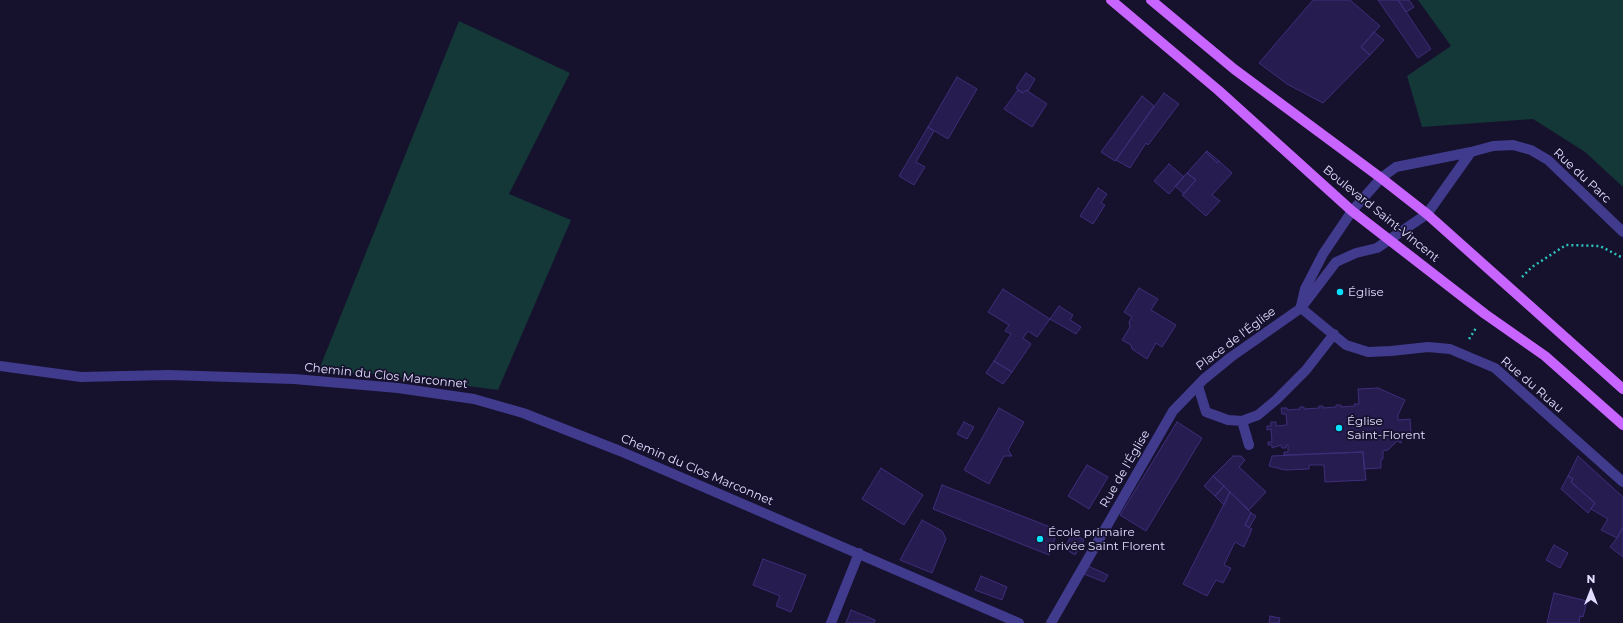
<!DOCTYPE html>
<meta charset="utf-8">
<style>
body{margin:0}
#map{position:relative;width:1623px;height:623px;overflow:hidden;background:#16112d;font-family:Montserrat,sans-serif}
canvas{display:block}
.north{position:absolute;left:1571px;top:571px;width:40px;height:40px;-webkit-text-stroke:3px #16112d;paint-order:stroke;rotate:0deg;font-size:11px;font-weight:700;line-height:16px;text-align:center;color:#e1ddff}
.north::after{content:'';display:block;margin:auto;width:14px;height:18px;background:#e1ddff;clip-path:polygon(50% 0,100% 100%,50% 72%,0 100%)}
</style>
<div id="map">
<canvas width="1623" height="623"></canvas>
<div class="north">N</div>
</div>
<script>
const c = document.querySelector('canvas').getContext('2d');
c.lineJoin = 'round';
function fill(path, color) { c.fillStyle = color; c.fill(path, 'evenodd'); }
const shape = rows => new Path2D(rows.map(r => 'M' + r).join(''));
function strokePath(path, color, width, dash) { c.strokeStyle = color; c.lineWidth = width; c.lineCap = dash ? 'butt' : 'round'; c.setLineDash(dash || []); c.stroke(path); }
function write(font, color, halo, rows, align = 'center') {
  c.font = font + ' Montserrat,sans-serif'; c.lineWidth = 3.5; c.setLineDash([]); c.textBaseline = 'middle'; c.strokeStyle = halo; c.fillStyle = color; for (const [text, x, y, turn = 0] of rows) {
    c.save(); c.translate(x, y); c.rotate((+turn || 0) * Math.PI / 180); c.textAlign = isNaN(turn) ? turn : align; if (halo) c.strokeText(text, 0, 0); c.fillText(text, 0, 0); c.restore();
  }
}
const green = shape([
 [1418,0,1623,0,1623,187,1585,152,1533,119,1422,127,1407,76,1451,46],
 [459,21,570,73,509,194,571,220,498,390,376,374,318,372]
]);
const building = shape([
 [1313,0,1350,0,1380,26,1361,47,1370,55,1323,103,1287,84,1259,63,1313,0],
 [1378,0,1398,0,1431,49,1418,58,1378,0],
 [1398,0,1409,0,1414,7,1406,12,1398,0],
 [1374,32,1384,40,1370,55,1361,47,1374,32],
 [1026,73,1035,79,1028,91,1026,90,1023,93,1016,88,1026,73],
 [957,77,977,89,948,139,928,127,957,77],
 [1018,90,1023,93,1026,90,1047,104,1032,127,1004,109,1018,90],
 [1164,93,1179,104,1148,145,1146,143,1130,168,1116,160,1164,93],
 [1142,96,1154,106,1115,161,1101,152,1142,96],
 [928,127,934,131,916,162,925,167,914,185,899,176,928,127],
 [1207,151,1219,161,1217,163,1206,152,1207,151],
 [1206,152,1217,163,1219,161,1232,173,1212,195,1220,201,1206,216,1182,195,1196,180,1187,173,1206,152],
 [1169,164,1184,177,1169,194,1154,181,1169,164],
 [1187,173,1196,180,1184,194,1175,186,1187,173],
 [1098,188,1107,194,1101,203,1105,205,1093,224,1080,216,1098,188],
 [1139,288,1158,299,1151,310,1176,325,1162,347,1156,343,1147,359,1132,349,1131,345,1122,340,1130,327,1129,322,1132,317,1124,312,1139,288],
 [1003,289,1050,319,1037,337,1028,331,1023,338,1031,344,1012,372,994,361,1011,334,1005,331,1009,325,988,312,1003,289],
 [1059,306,1073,315,1070,320,1081,327,1076,334,1050,319,1059,306],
 [994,361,1012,372,1003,384,986,373,994,361],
 [1378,388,1405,400,1398,415,1398,420,1410,419,1411,433,1400,433,1398,438,1402,439,1401,443,1397,441,1388,450,1383,451,1383,459,1381,459,1381,468,1364,469,1363,452,1284,455,1284,452,1288,452,1288,445,1286,445,1286,448,1282,448,1281,445,1272,448,1272,445,1268,445,1268,442,1272,442,1271,429,1267,430,1267,426,1271,426,1271,422,1276,422,1276,426,1287,425,1286,414,1282,414,1281,408,1287,408,1287,410,1300,409,1300,407,1304,407,1304,409,1319,408,1319,406,1323,406,1323,408,1336,407,1336,405,1341,405,1341,407,1355,406,1354,404,1359,404,1358,389,1378,388],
 [999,408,1024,422,1008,450,1012,456,1004,456,989,484,964,470,999,408],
 [964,422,974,427,967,439,957,434,964,422],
 [1177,422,1202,438,1146,531,1120,515,1177,422],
 [1363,452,1366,480,1325,482,1324,465,1309,465,1309,469,1285,470,1269,466,1272,456,1363,452],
 [1233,456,1241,456,1245,460,1239,467,1266,492,1249,510,1213,476,1233,456],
 [1578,456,1623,497,1623,527,1617,538,1601,530,1608,519,1591,509,1595,503,1571,482,1573,479,1568,476,1578,456],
 [1087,465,1108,477,1089,509,1068,496,1087,465],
 [881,468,923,495,904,525,862,499,881,468],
 [1213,476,1224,486,1215,496,1204,486,1213,476],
 [1568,476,1573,479,1571,482,1595,503,1588,513,1561,489,1568,476],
 [942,485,1058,530,1049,555,933,509,942,485],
 [1224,486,1230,492,1224,505,1215,496,1224,486],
 [1230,492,1251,513,1245,525,1252,529,1244,547,1235,542,1224,565,1231,568,1223,583,1216,580,1207,596,1183,584,1230,492],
 [1251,513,1256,516,1249,528,1245,525,1251,513],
 [922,520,942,531,946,539,932,573,900,560,922,520],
 [1623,527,1623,557,1610,547,1617,538,1623,527],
 [1073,533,1084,540,1075,555,1064,548,1073,533],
 [1554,545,1568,553,1560,568,1546,560,1554,545],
 [763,559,806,575,791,612,776,606,780,596,753,585,763,559],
 [1088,566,1108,575,1104,582,1084,574,1088,566],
 [981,576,1007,587,1002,600,975,590,981,576],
 [1554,593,1587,601,1583,617,1580,616,1579,623,1547,623,1554,593],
 [851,610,875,620,874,623,846,623,851,610],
 [1270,616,1280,618,1279,623,1269,623,1270,616]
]);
const path = shape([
 [1522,277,1532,267,1566,245,1600,246,1623,258],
 [1469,339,1476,328]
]);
const minor = shape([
 [1301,306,1305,289,1323,254,1352,211,1381,178,1396,167,1471,152,1493,146,1513,145,1531,150,1548,160,1623,232],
 [1301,308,1346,345,1368,352,1391,351,1428,347,1450,349,1495,368,1623,482],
 [0,366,81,377,168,375,294,379,398,388,474,399,523,413,620,451,1019,623],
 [1198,386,1206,412,1228,420,1242,421,1258,415,1276,400,1306,370,1334,334],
 [1242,421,1249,445],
 [831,623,859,553],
 [1051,623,1173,411,1204,379,1231,357,1301,308,1336,262,1356,253,1377,248,1427,214,1471,152]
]);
const major = shape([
 [1111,0,1218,90,1352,211,1485,314,1545,356,1623,425],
 [1151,0,1234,69,1381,178,1427,214,1623,389]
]);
const markers = [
 [1340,292,4,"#09e1ff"],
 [1339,428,4,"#09e1ff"],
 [1040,539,4,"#09e1ff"]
];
const streetNames = [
 ["Rue du Parc",1582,176,43],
 ["Boulevard Saint-Vincent",1381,214,39],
 ["Place de l'Église",1236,339,-37],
 ["Chemin du Clos Marconnet",386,376,6],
 ["Rue du Ruau",1532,385,41],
 ["Rue de l'Église",1125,469,-60],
 ["Chemin du Clos Marconnet",697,470,23]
];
const poiNames = [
 ["Église",1348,292],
 ["Église",1347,421],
 ["Saint-Florent",1347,435],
 ["École primaire",1048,532],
 ["privée Saint Florent",1048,546]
];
fill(green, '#143737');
fill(building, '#271c4f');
strokePath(building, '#3f2e7b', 1);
strokePath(path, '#2dc3bd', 2.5, [2, 3]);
strokePath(minor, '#403b8d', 10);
strokePath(major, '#c864ff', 10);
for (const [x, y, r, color] of markers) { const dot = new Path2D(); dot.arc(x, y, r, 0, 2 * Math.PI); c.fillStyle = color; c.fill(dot); strokePath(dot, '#16112d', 1.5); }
write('12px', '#e1ddff', '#16112d', streetNames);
write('12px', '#e1ddff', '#16112d', poiNames, 'left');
</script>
